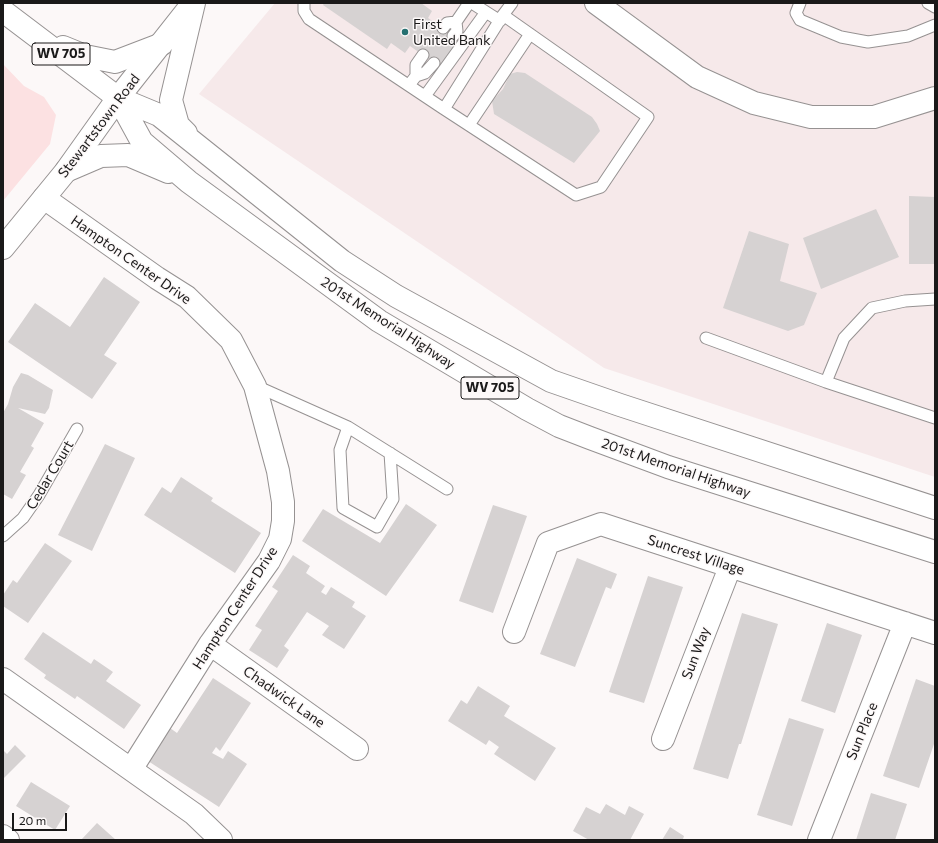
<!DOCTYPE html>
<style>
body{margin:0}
#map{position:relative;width:938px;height:843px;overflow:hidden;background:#fcf8f8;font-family:Commissioner,sans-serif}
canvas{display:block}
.frame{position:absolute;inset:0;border:4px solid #1a1919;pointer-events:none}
.scale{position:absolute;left:12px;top:813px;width:55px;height:18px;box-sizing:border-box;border:2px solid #1a1919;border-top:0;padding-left:5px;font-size:12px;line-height:14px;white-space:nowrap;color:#1a1919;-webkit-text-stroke:3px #fcf8f8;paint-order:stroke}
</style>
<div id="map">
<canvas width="938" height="843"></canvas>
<div class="frame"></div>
<div class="scale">20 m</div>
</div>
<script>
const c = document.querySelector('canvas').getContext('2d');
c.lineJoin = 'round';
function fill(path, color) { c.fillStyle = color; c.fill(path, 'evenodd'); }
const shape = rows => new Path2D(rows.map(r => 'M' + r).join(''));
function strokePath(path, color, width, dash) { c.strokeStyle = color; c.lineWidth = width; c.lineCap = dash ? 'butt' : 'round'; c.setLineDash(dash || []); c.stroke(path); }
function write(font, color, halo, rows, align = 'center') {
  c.font = font + ' Commissioner,sans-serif'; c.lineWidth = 3; c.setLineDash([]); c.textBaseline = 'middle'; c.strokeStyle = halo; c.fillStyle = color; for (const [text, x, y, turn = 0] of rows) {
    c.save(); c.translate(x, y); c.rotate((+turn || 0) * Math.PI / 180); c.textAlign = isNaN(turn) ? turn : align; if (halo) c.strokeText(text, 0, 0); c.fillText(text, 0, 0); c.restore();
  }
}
const built = shape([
 [275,3,935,3,935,477,604,368,199,94]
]);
const green = shape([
 [3,64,24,86,44,97,56,115,50,144,3,201]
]);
const building = shape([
 [324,3,421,3,432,11,428,18,460,41,441,68,410,46,405,53,391,43,387,49,323,5],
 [517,72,525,73,592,117,597,124,600,131,574,163,494,114,492,101,503,89,510,74],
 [909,196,935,197,935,264,909,264],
 [876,209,899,257,821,289,803,238],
 [749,231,789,244,780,281,817,293,804,325,788,331,723,308],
 [104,277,140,302,104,355,117,363,92,399,8,342,35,303,70,327],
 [21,373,28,375,53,390,49,408,45,414,18,408,44,423,31,446,34,448,20,472,26,475,12,499,3,494,3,413,8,404,13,387],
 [105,444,135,458,92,551,58,535],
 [181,477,213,498,211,501,261,533,235,573,144,515,162,487,171,493],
 [406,504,437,525,386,596,302,541,323,509,380,543],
 [493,505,527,516,493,613,459,601],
 [45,543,72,561,28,623,3,606,3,595,13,580,17,583],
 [293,555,310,566,306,573,325,586,321,592,326,595,331,587,355,602,352,607,366,616,344,649,322,635,329,626,307,612,284,646,289,650,277,668,249,650,262,630,255,626,278,591,272,587],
 [577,558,617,574,611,589,606,587,575,667,540,654],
 [648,576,683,587,644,703,609,692],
 [742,613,778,624,741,744,739,744,728,779,693,769],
 [827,623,862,635,835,713,801,701],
 [43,632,91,664,94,659,113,672,106,681,141,705,124,729,77,696,75,699,44,678,46,675,24,659],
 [213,678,251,703,220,751,216,747,212,753,223,759,228,751,247,764,219,807,148,761,170,728,177,733],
 [916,679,935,686,935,741,919,788,883,776],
 [478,686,510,706,504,716,556,748,535,781,494,754,499,747,489,740,486,745,448,721,461,700,467,704],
 [789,718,824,729,792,826,757,815],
 [15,745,26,756,3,779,3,750,7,754],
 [31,782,70,806,55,830,16,806],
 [871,793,907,804,895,840,856,840],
 [606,804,625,815,629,806,644,814,630,840,589,840,573,831,586,807,600,814],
 [97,823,116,840,81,840],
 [670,827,684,836,683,839,685,840,662,840]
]);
const service = shape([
 [304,3,304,11,309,19,444,109],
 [472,3,500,21],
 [800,3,796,13,800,20,841,37,868,42,908,36,935,25],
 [928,3,935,7],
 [503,15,648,117,601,187,576,195,444,109,503,15,512,3],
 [443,28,447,23,456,22],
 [453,36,457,31,456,22,469,3],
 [416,76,416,65,423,55],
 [409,85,416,76,425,73,434,63],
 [425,96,486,12],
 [469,125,530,34],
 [706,338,826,382,844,338,872,308,905,301,935,299],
 [826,382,935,418],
 [256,386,348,427,447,489],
 [348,427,340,450,343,508,377,527,393,499,390,453],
 [3,536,23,518,39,495,77,429]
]);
const minor = shape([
 [596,3,697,77,754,103,811,117,874,117,935,98],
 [44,198,157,278,187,297,231,340,255,386,278,471,283,502,283,521,280,539,269,561,210,644,132,768],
 [514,632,548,543,601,524,935,633],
 [210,644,357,749],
 [3,679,194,814,221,840],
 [663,739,730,567],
 [3,836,8,840],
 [819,840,905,623]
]);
const tertiary = shape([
 [3,248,66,171,118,98,193,3]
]);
const primary = shape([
 [3,11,118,98,159,115,342,261,396,296,551,381,620,405,935,508],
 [63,47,85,56,115,62,162,44],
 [118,98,142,142,189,182,379,321,527,409,559,426,590,438,668,467,935,552],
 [186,133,178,125,171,100,194,3],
 [66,171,101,156,128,155,168,172]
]);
const markers = [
 [405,32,4,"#257071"]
];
const shields = [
 [61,54,58],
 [490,388,58]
];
const shieldNames = [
 ["WV 705",61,54],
 ["WV 705",490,388]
];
const poiNames = [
 ["First",413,24],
 ["United Bank",413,40]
];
const streetNames = [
 ["Stewartstown Road",99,126,-53],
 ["Hampton Center Drive",131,260,35],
 ["201st Memorial Highway",388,323,33],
 ["201st Memorial Highway",676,468,19],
 ["Cedar Court",50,475,-59],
 ["Suncrest Village",696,555,18],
 ["Hampton Center Drive",235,608,-57],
 ["Sun Way",696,653,-69],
 ["Chadwick Lane",284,697,35],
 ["Sun Place",862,731,-68]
];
fill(built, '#f6e9ea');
fill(green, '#fce1e2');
fill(building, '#d6d2d2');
strokePath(service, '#969292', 13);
strokePath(minor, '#969292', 24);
strokePath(tertiary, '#969292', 24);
strokePath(primary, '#969292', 24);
strokePath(service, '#fff', 11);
strokePath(minor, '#fff', 22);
strokePath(tertiary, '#fff', 22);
strokePath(primary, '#fff', 22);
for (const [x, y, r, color] of markers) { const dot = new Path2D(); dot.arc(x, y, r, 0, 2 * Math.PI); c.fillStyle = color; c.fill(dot); strokePath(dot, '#fcf8f8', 1.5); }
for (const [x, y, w] of shields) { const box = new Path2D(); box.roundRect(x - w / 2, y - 11, w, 22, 3); c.fillStyle = '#fcf8f8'; c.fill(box); strokePath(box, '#1a1919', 1); }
write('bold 13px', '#1a1919', null, shieldNames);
write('14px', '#1a1919', '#fcf8f8', poiNames, 'left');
write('14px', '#1a1919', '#fcf8f8', streetNames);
</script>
